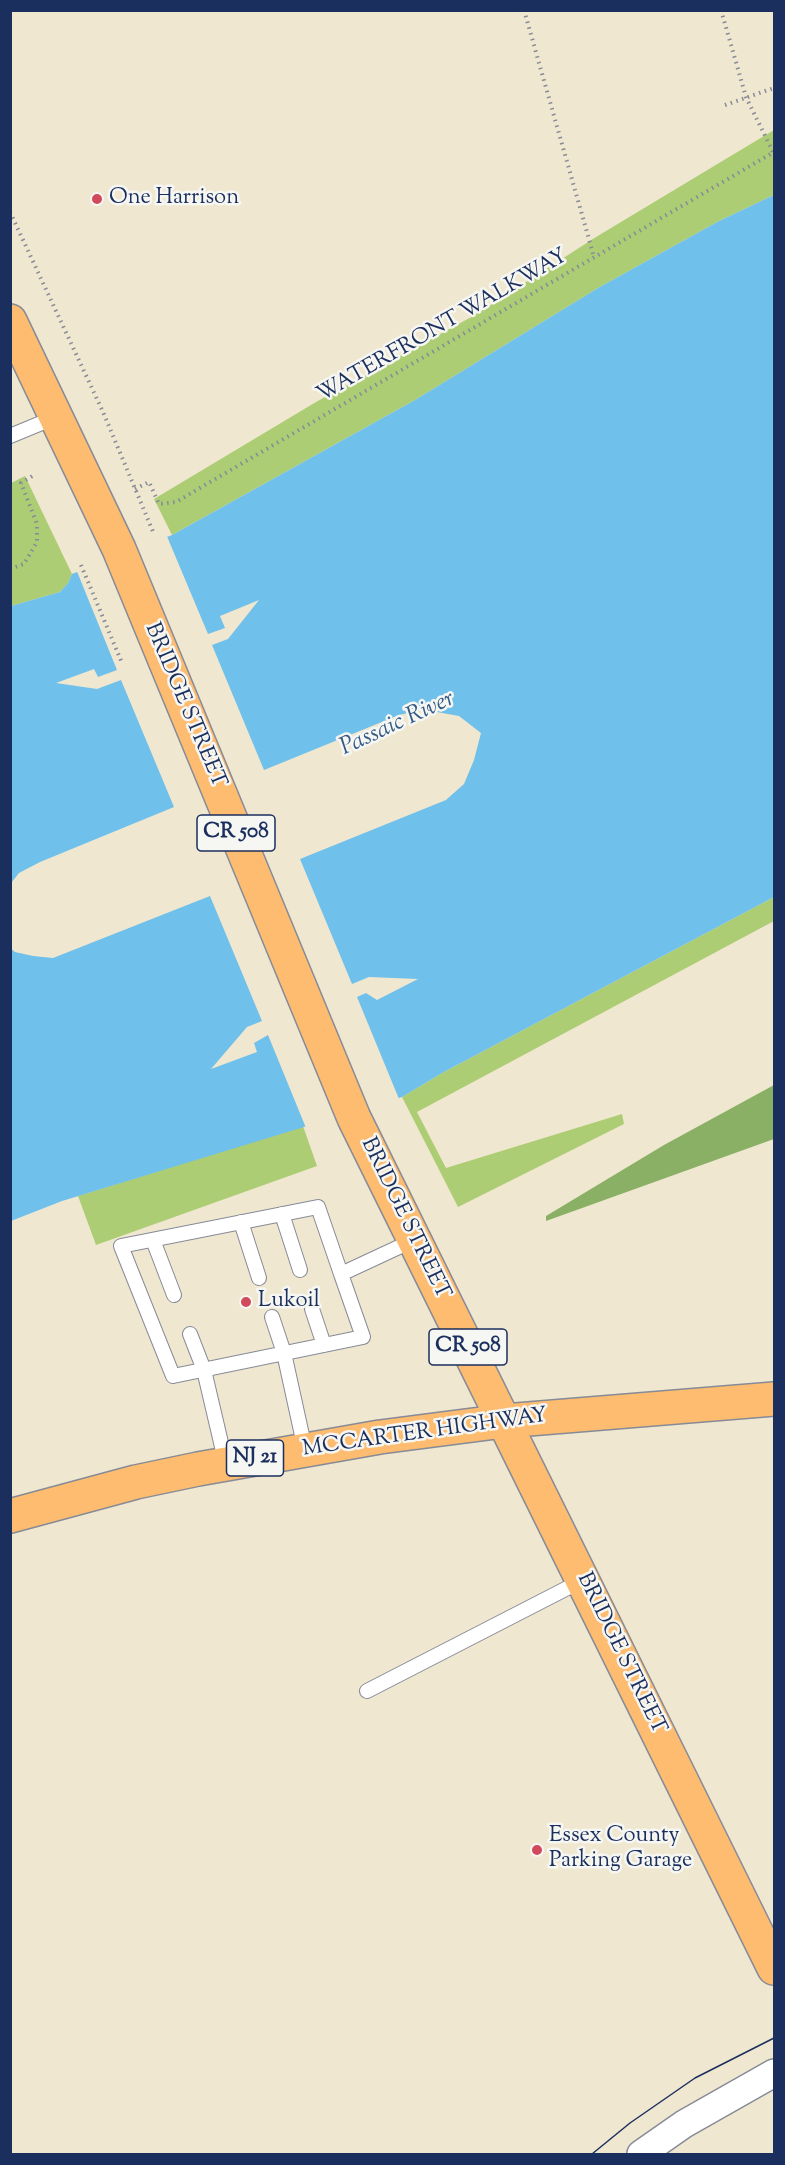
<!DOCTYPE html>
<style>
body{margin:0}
#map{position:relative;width:785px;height:2165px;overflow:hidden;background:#f0e7d0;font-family:"Sorts Mill Goudy",serif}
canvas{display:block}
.frame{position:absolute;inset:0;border:12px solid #1b2f5e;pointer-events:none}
</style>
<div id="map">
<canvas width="785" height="2165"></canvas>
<div class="frame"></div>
</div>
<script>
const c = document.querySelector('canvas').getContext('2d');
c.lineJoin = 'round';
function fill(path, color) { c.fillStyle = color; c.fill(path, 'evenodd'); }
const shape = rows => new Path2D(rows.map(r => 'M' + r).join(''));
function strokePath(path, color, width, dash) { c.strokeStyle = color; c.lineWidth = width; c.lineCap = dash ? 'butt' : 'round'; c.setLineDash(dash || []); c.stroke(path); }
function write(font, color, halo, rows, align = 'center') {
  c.font = font + ' "Sorts Mill Goudy",serif'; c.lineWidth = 5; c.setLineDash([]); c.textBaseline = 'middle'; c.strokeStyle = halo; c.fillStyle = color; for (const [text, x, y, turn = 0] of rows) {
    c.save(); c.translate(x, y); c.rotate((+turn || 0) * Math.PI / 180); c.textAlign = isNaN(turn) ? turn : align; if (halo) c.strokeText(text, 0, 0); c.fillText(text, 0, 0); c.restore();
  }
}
const green = shape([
 [774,130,774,195,719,221,598,288,415,400,172,535,154,499,316,402,475,315,596,237],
 [25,476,72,574,68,583,60,592,11,606,11,483],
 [774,897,774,921,417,1112,446,1168,622,1114,624,1124,458,1207,402,1097,442,1073],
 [303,1126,317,1166,96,1245,78,1196]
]);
const forest = shape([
 [774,1085,774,1139,546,1221,546,1216,664,1145]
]);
const water = shape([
 [774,195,774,897,442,1073,402,1097,62,1201,11,1221,11,606,60,592,68,583,72,574,172,535,415,400,598,288,719,221]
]);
const pier = shape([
 [166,534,208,634,225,628,220,616,259,600,228,639,212,645,264,770,399,715,417,711,437,712,459,716,481,733,474,760,464,784,446,800,300,859,352,984,369,977,418,979,377,1000,366,993,357,997,399,1099,385,1105,306,1128,268,1035,254,1043,257,1052,211,1069,247,1027,262,1021,210,896,53,958,33,956,15,952,10,948,11,883,19,873,40,862,174,807,121,680,97,689,56,683,94,669,98,677,117,670,76,569]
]);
const path = shape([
 [524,10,594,257],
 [721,10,746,97,773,152],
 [725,105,774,88],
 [10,212,103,412,154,534],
 [135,489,149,482,159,504,176,502,774,152],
 [81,565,122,663],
 [10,569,24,564,37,542,37,524,21,483,34,475]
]);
const service = shape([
 [10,436,56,417],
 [282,1214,300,1270],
 [241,1222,259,1278],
 [153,1240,174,1295],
 [341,1274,318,1207,121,1246,173,1376,363,1337,341,1274,414,1240],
 [312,1309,324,1345],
 [272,1317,284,1353,305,1449],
 [190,1334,204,1370,226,1464],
 [367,1691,583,1580]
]);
const minor = shape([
 [641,2154,684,2124,774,2073]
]);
const primary = shape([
 [10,321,119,549,354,1118,774,1968],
 [10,1516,136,1482,198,1469,380,1437,504,1421,774,1399]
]);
const tram = shape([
 [592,2154,630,2123,695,2078,774,2038]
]);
const markers = [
 [97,199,6,"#d1495b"],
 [246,1302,6,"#d1495b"],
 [537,1850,6,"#d1495b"]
];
const shields = [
 [236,833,78],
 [468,1347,78],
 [255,1458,57]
];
const shieldNames = [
 ["CR 508",236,833],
 ["CR 508",468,1347],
 ["NJ 21",255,1458]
];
const poiNames = [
 ["One Harrison",109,199],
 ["Lukoil",258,1302],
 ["Essex County",549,1837],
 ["Parking Garage",549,1862]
];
const streetNames = [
 ["WATERFRONT WALKWAY",443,327,-30],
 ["BRIDGE STREET",184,706,67],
 ["BRIDGE STREET",404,1219,64],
 ["MCCARTER HIGHWAY",425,1434,-8],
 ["BRIDGE STREET",620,1654,64]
];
const waterNames = [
 ["Passaic River",398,725,-25]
];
fill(green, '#adcd74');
fill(forest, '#8ab066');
fill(water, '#6fc0eb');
fill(pier, '#f0e7d0');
strokePath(service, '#868b97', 16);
strokePath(minor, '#868b97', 30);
strokePath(primary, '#868b97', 36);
strokePath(path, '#868b97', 4, [1.5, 4.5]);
strokePath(service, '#fff', 14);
strokePath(minor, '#fff', 27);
strokePath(primary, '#fdbc6f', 33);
strokePath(tram, '#1b2f5e', 1.5);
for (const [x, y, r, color] of markers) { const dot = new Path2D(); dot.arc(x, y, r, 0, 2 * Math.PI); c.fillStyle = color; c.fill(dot); strokePath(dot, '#f6f6f2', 2); }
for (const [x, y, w] of shields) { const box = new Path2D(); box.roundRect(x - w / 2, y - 18, w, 36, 4.5); c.fillStyle = '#f6f6f2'; c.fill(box); strokePath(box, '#1b2f5e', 1.5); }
write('bold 21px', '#1b2f5e', null, shieldNames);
write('22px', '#1b2f5e', '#f6f6f2', poiNames, 'left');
write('22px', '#1b2f5e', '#f6f6f2', streetNames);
write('italic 24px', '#345a88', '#f6f6f2', waterNames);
</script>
